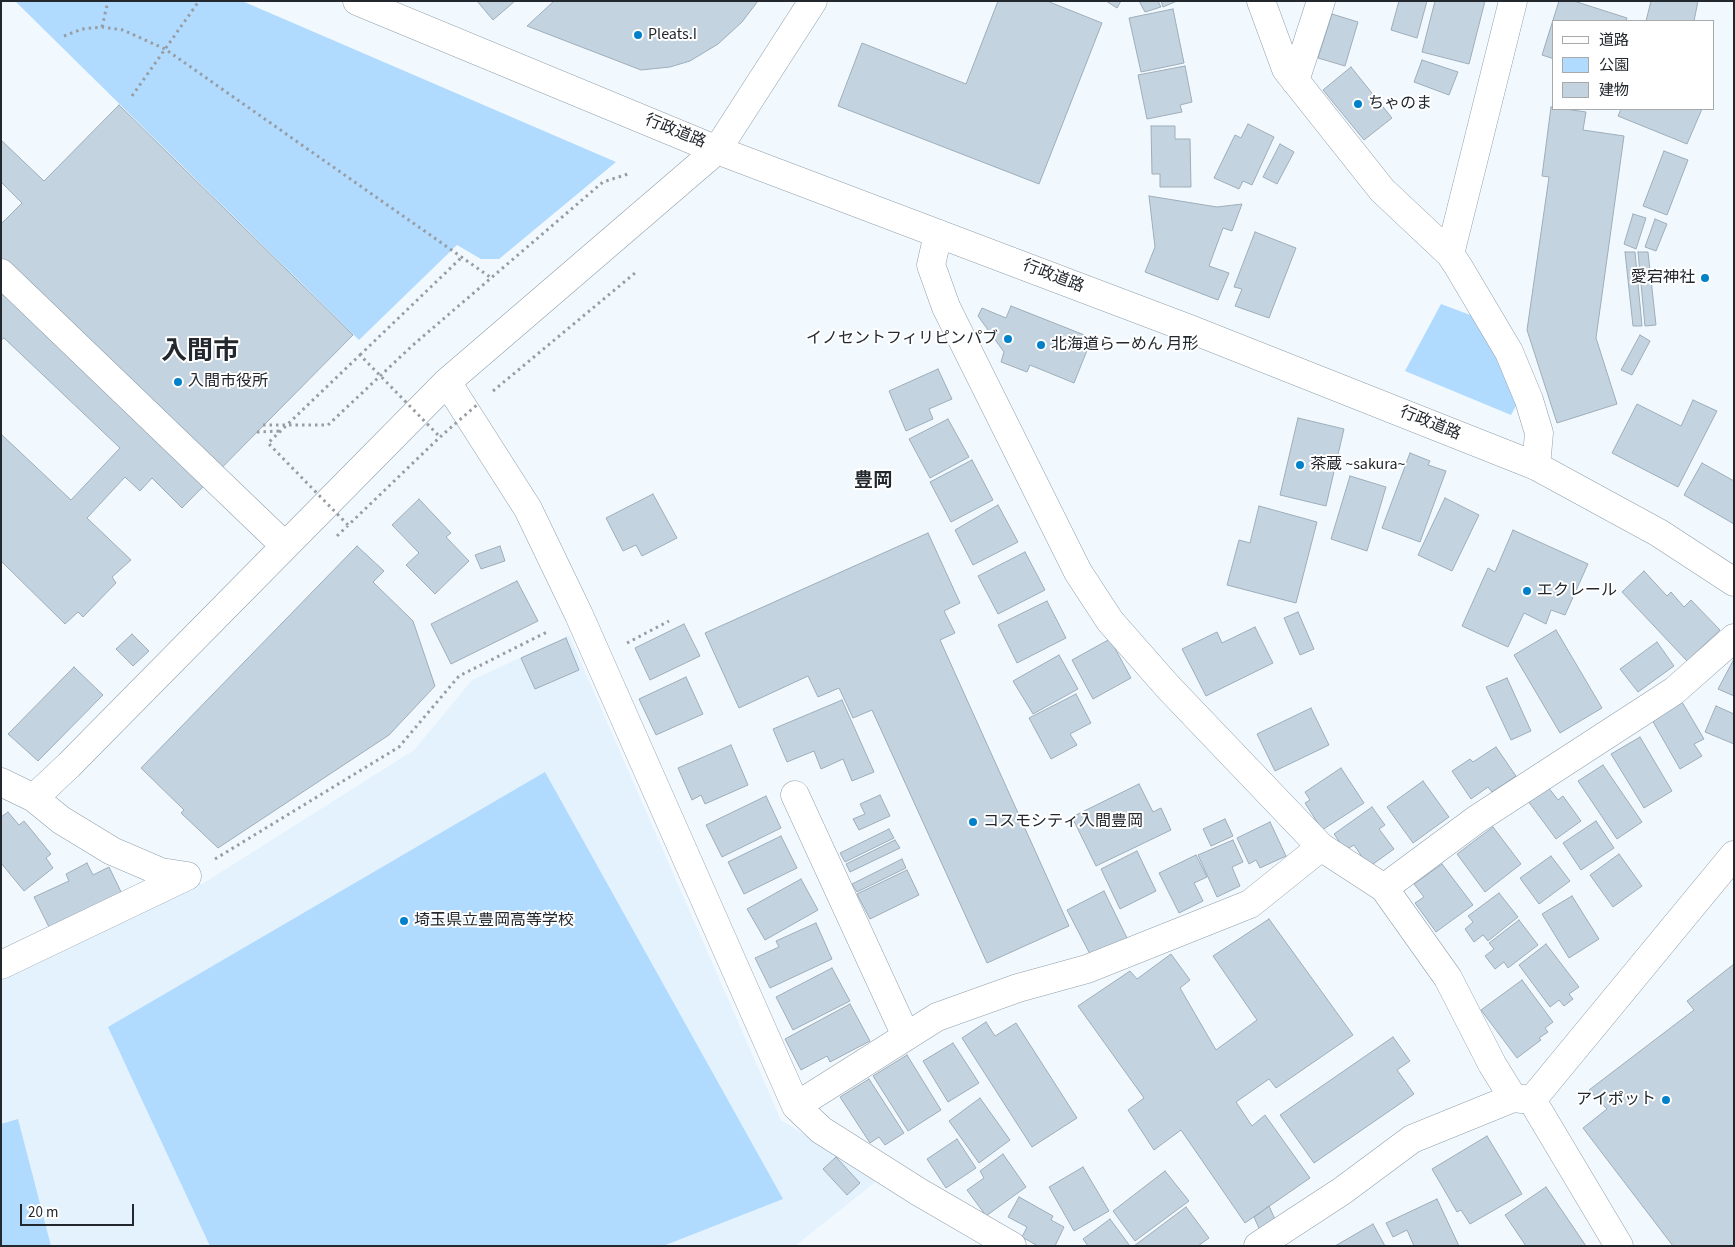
<!DOCTYPE html>
<meta charset="utf-8">
<style>
body{margin:0}
#map{position:relative;width:1735px;height:1247px;overflow:hidden;background:#f2f9fe;font-family:"Source Sans 3","Noto Sans JP",sans-serif}
canvas{display:block}
.frame{position:absolute;inset:0;border:2px solid #22282d;pointer-events:none}
.legend{position:absolute;left:1552px;top:20px;width:162px;height:90px;box-sizing:border-box;background:#fff;border:1px solid #a7a9ab;margin:0;padding:6px 9px;list-style:none;font-size:15px;color:#22282d}
.legend li{display:flex;align-items:center;gap:10px;height:25px}
.legend b{width:25px;border:1px solid #a7a9ab}
.scale{position:absolute;left:20px;top:1204px;width:114px;height:22px;box-sizing:border-box;border:2px solid #22282d;border-top:0;padding-left:6px;font-size:15px;line-height:18px;white-space:nowrap;color:#22282d;-webkit-text-stroke:4px #fff;paint-order:stroke}
</style>
<div id="map">
<canvas width="1735" height="1247"></canvas>
<div class="frame"></div>
<ul class="legend">
<li><b style="height:6px;background:#fff"></b>道路</li>
<li><b style="height:14px;background:#b0dafe"></b>公園</li>
<li><b style="height:14px;background:#c3d3e0"></b>建物</li>
</ul>
<div class="scale">20 m</div>
</div>
<script>
const c = document.querySelector('canvas').getContext('2d');
c.lineJoin = 'round';
function fill(path, color) { c.fillStyle = color; c.fill(path, 'evenodd'); }
const shape = rows => new Path2D(rows.map(r => 'M' + r).join(''));
function strokePath(path, color, width, dash) { c.strokeStyle = color; c.lineWidth = width; c.lineCap = dash ? 'butt' : 'round'; c.setLineDash(dash || []); c.stroke(path); }
function write(font, color, halo, rows, align = 'center') {
  c.font = font + ' "Source Sans 3","Noto Sans JP",sans-serif'; c.lineWidth = 4; c.setLineDash([]); c.textBaseline = 'middle'; c.strokeStyle = halo; c.fillStyle = color; for (const [text, x, y, turn = 0] of rows) {
    c.save(); c.translate(x, y); c.rotate((+turn || 0) * Math.PI / 180); c.textAlign = isNaN(turn) ? turn : align; if (halo) c.strokeText(text, 0, 0); c.fillText(text, 0, 0); c.restore();
  }
}
const built = shape([
 [569,635,781,1120,878,1180,795,1246,1,1246,1,975,191,883,202,884,414,750,472,680]
]);
const green = shape([
 [15,1,242,1,616,162,499,259,481,259,457,245,359,340],
 [1441,304,1473,316,1498,357,1517,404,1511,415,1405,371],
 [545,772,783,1199,663,1246,210,1246,108,1027],
 [18,1119,51,1246,1,1246,1,1124]
]);
const building = shape([
 [477,1,515,1,493,20,477,1],
 [554,1,758,1,742,22,718,44,690,61,670,67,641,70,527,26,554,1],
 [998,1,1047,1,1102,23,1039,184,838,106,862,43,966,84,998,1],
 [1106,1,1121,1,1117,8,1106,1],
 [1139,1,1158,1,1161,7,1145,12,1139,1],
 [1161,1,1177,1,1163,7,1161,1],
 [1399,1,1427,1,1417,38,1391,30,1399,1],
 [1435,1,1485,1,1469,64,1422,52,1435,1],
 [1559,1,1574,1,1627,18,1626,21,1554,21,1554,59,1542,55,1559,1],
 [1651,1,1698,1,1694,21,1646,21,1651,1],
 [1173,9,1184,63,1141,72,1129,18,1173,9],
 [1332,14,1358,22,1345,66,1318,58,1332,14],
 [1422,60,1458,72,1449,95,1414,82,1422,60],
 [1185,66,1192,102,1180,105,1182,112,1147,119,1138,75,1185,66],
 [1351,67,1392,118,1364,140,1323,90,1351,67],
 [119,105,353,335,182,508,152,478,140,491,125,477,87,518,131,560,112,577,116,583,83,617,78,612,65,624,1,561,1,434,71,500,120,448,4,338,1,340,1,224,22,203,1,182,1,140,44,181,119,105],
 [1551,107,1586,112,1583,130,1624,136,1596,338,1617,404,1557,423,1527,330,1549,177,1542,176,1551,107],
 [1621,109,1702,109,1687,144,1618,116,1621,109],
 [1248,124,1274,137,1252,185,1243,181,1239,189,1214,178,1235,135,1241,138,1248,124],
 [1151,126,1175,126,1175,139,1190,139,1191,187,1160,187,1160,174,1152,174,1151,126],
 [1280,144,1294,152,1277,184,1263,177,1280,144],
 [1664,151,1688,160,1667,215,1643,206,1664,151],
 [1149,196,1217,207,1242,204,1232,231,1223,228,1209,266,1229,273,1218,300,1145,272,1155,247,1149,196],
 [1633,214,1646,218,1636,249,1624,244,1633,214],
 [1655,219,1667,224,1656,251,1645,247,1655,219],
 [1255,232,1296,248,1269,318,1235,306,1242,289,1234,287,1255,232],
 [1625,252,1635,252,1642,326,1633,326,1625,252],
 [1638,252,1648,252,1656,325,1645,326,1638,252],
 [1011,306,1092,338,1074,383,1030,365,1027,372,1001,362,1004,352,978,316,982,308,1006,318,1011,306],
 [1640,335,1650,341,1632,375,1621,370,1640,335],
 [938,369,952,399,929,409,933,419,906,431,889,391,938,369],
 [1693,400,1717,411,1678,487,1612,453,1637,404,1681,426,1693,400],
 [1298,418,1344,429,1326,506,1280,495,1298,418],
 [948,419,969,457,930,478,909,439,948,419],
 [1410,453,1430,461,1428,465,1446,471,1420,542,1382,528,1410,453],
 [972,460,993,500,951,522,930,482,972,460],
 [1702,463,1734,481,1734,524,1684,495,1702,463],
 [1350,476,1386,487,1367,551,1331,539,1350,476],
 [653,494,677,538,642,556,636,545,623,551,606,518,653,494],
 [1445,498,1479,515,1452,571,1418,555,1445,498],
 [419,499,451,533,446,537,469,561,435,594,406,565,419,553,392,525,419,499],
 [998,505,1018,542,973,565,955,530,998,505],
 [1259,506,1317,522,1296,603,1227,585,1239,540,1250,543,1259,506],
 [1513,530,1588,564,1565,615,1551,610,1546,624,1524,613,1508,647,1462,626,1488,568,1495,572,1513,530],
 [928,533,960,603,944,611,955,633,940,640,1069,926,987,963,872,710,853,718,839,688,818,697,808,676,739,708,705,633,928,533],
 [357,546,384,571,373,582,413,621,435,686,389,735,218,848,181,813,184,810,141,768,357,546],
 [500,546,505,561,481,569,475,555,500,546],
 [1025,552,1045,590,998,614,978,576,1025,552],
 [1644,571,1667,596,1671,592,1684,607,1691,600,1720,630,1687,661,1622,592,1644,571],
 [517,581,538,621,451,664,431,624,517,581],
 [1047,601,1066,638,1017,663,998,625,1047,601],
 [1298,612,1314,649,1300,655,1284,618,1298,612],
 [684,624,700,656,650,680,635,648,684,624],
 [1255,627,1273,663,1206,696,1182,649,1217,632,1222,643,1255,627],
 [1556,630,1602,708,1560,733,1514,655,1556,630],
 [132,634,149,651,133,666,116,649,132,634],
 [566,638,579,670,535,689,521,658,566,638],
 [1110,639,1131,678,1093,699,1072,660,1110,639],
 [1657,642,1674,666,1638,692,1620,669,1657,642],
 [1059,655,1078,689,1033,714,1013,681,1059,655],
 [1734,659,1734,696,1718,689,1734,659],
 [74,667,103,695,38,761,8,734,74,667],
 [686,677,703,714,656,735,639,699,686,677],
 [1507,678,1531,731,1511,740,1486,687,1507,678],
 [1076,694,1091,723,1070,734,1077,745,1051,759,1029,718,1076,694],
 [842,700,874,772,852,781,843,759,821,769,814,751,787,762,773,729,842,700],
 [1682,702,1704,739,1694,744,1702,756,1680,769,1652,720,1682,702],
 [1716,706,1734,714,1734,744,1705,732,1716,706],
 [1311,708,1329,745,1275,771,1257,734,1311,708],
 [1640,737,1672,791,1644,808,1611,754,1640,737],
 [731,745,748,785,705,804,701,795,692,800,678,768,731,745],
 [1496,747,1516,776,1492,792,1488,787,1471,799,1452,771,1470,759,1473,762,1496,747],
 [1603,765,1642,822,1617,839,1578,781,1603,765],
 [1341,768,1364,803,1322,830,1305,803,1310,800,1305,792,1341,768],
 [1423,781,1449,817,1413,843,1387,807,1423,781],
 [1139,784,1153,812,1161,808,1171,830,1096,866,1072,817,1139,784],
 [1548,787,1558,800,1563,796,1581,821,1556,839,1528,801,1548,787],
 [880,795,890,816,859,830,853,819,865,814,860,804,880,795],
 [766,796,781,828,722,857,706,825,766,796],
 [1372,807,1385,825,1379,829,1394,849,1369,867,1354,845,1345,850,1334,834,1372,807],
 [8,812,19,825,24,821,51,854,46,858,53,868,24,891,1,863,1,817,8,812],
 [1225,819,1233,836,1211,846,1203,829,1225,819],
 [1596,821,1614,848,1581,870,1563,843,1596,821],
 [1270,822,1286,856,1260,868,1256,860,1249,864,1237,838,1270,822],
 [1493,827,1521,864,1485,892,1457,854,1493,827],
 [889,829,894,838,845,862,840,853,889,829],
 [781,836,797,868,744,894,728,862,781,836],
 [895,840,900,848,850,872,846,864,895,840],
 [1233,840,1243,862,1232,867,1240,886,1217,897,1198,855,1233,840],
 [1137,851,1156,891,1120,909,1101,869,1137,851],
 [1619,854,1642,886,1613,907,1590,875,1619,854],
 [1196,855,1207,877,1194,883,1203,901,1179,913,1159,873,1196,855],
 [1551,856,1570,881,1539,904,1520,878,1551,856],
 [902,859,906,868,857,892,852,884,902,859],
 [87,863,93,875,109,867,124,898,52,933,34,897,69,881,66,874,87,863],
 [1442,864,1473,905,1436,932,1415,903,1424,897,1414,884,1442,864],
 [907,870,919,895,870,919,857,894,907,870],
 [801,879,818,910,765,940,747,909,801,879],
 [1104,891,1127,938,1091,956,1067,910,1104,891],
 [1499,893,1518,917,1488,941,1483,935,1474,942,1465,929,1473,922,1468,916,1499,893],
 [1572,896,1599,939,1569,958,1542,914,1572,896],
 [1269,919,1353,1035,1276,1088,1269,1079,1236,1102,1252,1126,1265,1115,1310,1178,1245,1223,1181,1130,1154,1150,1128,1110,1144,1098,1078,1006,1130,971,1137,979,1171,954,1190,980,1180,988,1216,1050,1257,1020,1213,956,1269,919],
 [1519,920,1538,945,1508,968,1504,962,1495,969,1485,956,1494,949,1489,943,1519,920],
 [816,923,832,959,770,988,755,958,779,947,776,941,816,923],
 [1546,944,1579,987,1569,994,1573,999,1564,1006,1559,1000,1550,1007,1519,965,1546,944],
 [1734,964,1734,1246,1673,1246,1583,1128,1607,1109,1589,1090,1694,1010,1687,1001,1734,964],
 [832,968,850,1001,793,1030,776,997,832,968],
 [1522,980,1553,1022,1545,1028,1548,1032,1539,1038,1541,1040,1517,1058,1481,1010,1522,980],
 [850,1004,870,1041,830,1062,827,1056,801,1070,785,1039,850,1004],
 [986,1022,995,1036,1016,1023,1077,1118,1032,1147,962,1038,986,1022],
 [1393,1037,1410,1061,1397,1070,1414,1094,1314,1163,1280,1115,1393,1037],
 [953,1043,979,1083,948,1102,923,1061,953,1043],
 [907,1055,941,1110,908,1131,873,1076,907,1055],
 [869,1079,904,1133,885,1145,879,1137,870,1143,840,1097,869,1079],
 [980,1098,1010,1140,979,1163,949,1121,980,1098],
 [1487,1136,1522,1194,1470,1224,1461,1210,1457,1212,1432,1169,1487,1136],
 [957,1139,976,1168,946,1188,927,1159,957,1139],
 [1003,1154,1026,1187,986,1216,967,1190,984,1178,980,1171,1003,1154],
 [836,1157,860,1183,847,1195,823,1169,836,1157],
 [1083,1167,1109,1211,1074,1231,1049,1187,1083,1167],
 [1165,1171,1189,1201,1135,1241,1113,1211,1165,1171],
 [1546,1187,1586,1246,1526,1246,1505,1215,1546,1187],
 [1019,1197,1053,1216,1051,1220,1064,1227,1055,1246,1038,1246,1022,1237,1027,1227,1008,1217,1019,1197],
 [1437,1199,1459,1246,1414,1246,1407,1230,1393,1237,1386,1223,1437,1199],
 [1269,1206,1287,1246,1267,1246,1254,1217,1269,1206],
 [1186,1207,1209,1238,1198,1246,1134,1246,1186,1207],
 [1110,1219,1130,1246,1088,1246,1083,1239,1110,1219],
 [1373,1224,1385,1246,1335,1246,1373,1224]
]);
const path = shape([
 [102,27,108,1],
 [64,36,82,29,102,27,123,30,165,49,490,277],
 [132,96,199,1],
 [360,355,462,257],
 [493,391,635,273],
 [263,425,328,425,413,345,603,182,631,173],
 [257,432,281,431],
 [627,643,669,621],
 [215,859,399,747,459,676,549,631]
]);
const minor = shape([
 [1261,1,1286,69,1382,190,1450,254,1458,266,1509,352,1529,400,1539,433,1536,466],
 [1295,81,1321,1],
 [938,234,931,265,946,307,1078,572,1110,621,1169,688,1321,847,1384,888,1448,978,1492,1064,1513,1098,1532,1100],
 [1450,254,1513,1],
 [1,273,285,546],
 [447,382,528,509,579,615,796,1106,821,1130,919,1192,1012,1246],
 [1,782,34,798,69,765,447,382,717,150,813,1],
 [795,795,906,1036],
 [34,798,61,820,112,851,161,872,187,876],
 [1384,888,1477,819,1674,691,1734,638],
 [1,965,187,876],
 [1532,1100,1734,855],
 [1532,1100,1619,1246],
 [796,1106,937,1017,1018,988,1087,969,1250,904,1321,847],
 [1258,1246,1342,1191,1412,1139,1513,1098]
]);
const highway = shape([
 [357,1,717,150,1190,329,1536,466,1659,533,1734,582]
]);
const pathBridge = shape([
 [348,525,268,443,360,355,440,437],
 [337,536,440,437,479,403]
]);
const markers = [
 [638,35,5,"#0081c9"],
 [1358,104,5,"#0081c9"],
 [1705,278,5,"#0081c9"],
 [1008,339,5,"#0081c9"],
 [1041,345,5,"#0081c9"],
 [178,382,5,"#0081c9"],
 [1300,465,5,"#0081c9"],
 [1527,591,5,"#0081c9"],
 [973,822,5,"#0081c9"],
 [404,921,5,"#0081c9"],
 [1666,1100,5,"#0081c9"]
];
const poiNames = [
 ["Pleats.I",648,35],
 ["ちゃのま",1368,104],
 ["愛宕神社",1695,278,"right"],
 ["イノセントフィリピンパブ",998,339,"right"],
 ["北海道らーめん 月形",1051,345],
 ["入間市役所",188,382],
 ["茶蔵 ~sakura~",1310,465],
 ["エクレール",1537,591],
 ["コスモシティ入間豊岡",983,822],
 ["埼玉県立豊岡高等学校",414,921],
 ["アイポット",1656,1100,"right"]
];
const streetNames = [
 ["行政道路",675,132,22],
 ["行政道路",1053,277,21],
 ["行政道路",1430,424,22]
];
const quarterNames = [
 ["豊岡",873,482]
];
const townNames = [
 ["入間市",200,353]
];
fill(built, '#e4f2fe');
fill(green, '#b0dafe');
fill(building, '#c3d3e0');
strokePath(building, '#9dadba', 1);
strokePath(minor, '#909fab', 29);
strokePath(highway, '#909fab', 29);
strokePath(path, '#979da2', 3, [2.5, 4]);
strokePath(minor, '#fff', 28);
strokePath(highway, '#fff', 28);
strokePath(pathBridge, '#979da2', 3, [2.5, 4]);
for (const [x, y, r, color] of markers) { const dot = new Path2D(); dot.arc(x, y, r, 0, 2 * Math.PI); c.fillStyle = color; c.fill(dot); strokePath(dot, '#fff', 2); }
write('16px', '#22282d', '#fff', poiNames, 'left');
write('16px', '#22282d', '#fff', streetNames);
write('bold 19px', '#22282d', '#fff', quarterNames);
write('bold 26px', '#22282d', '#fff', townNames);
</script>
